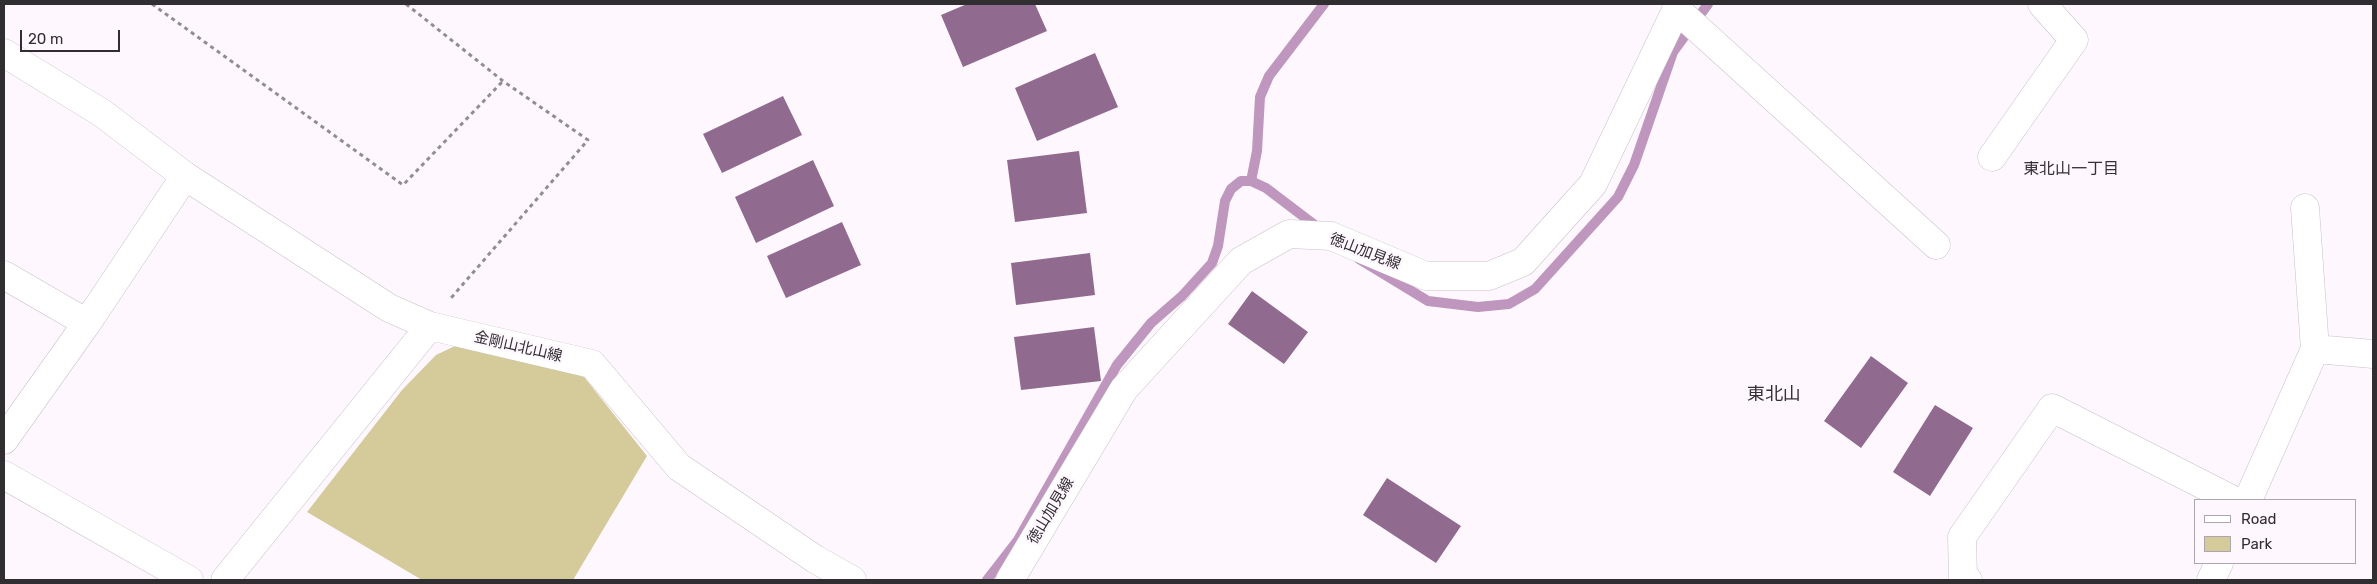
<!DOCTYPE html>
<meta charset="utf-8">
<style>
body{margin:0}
#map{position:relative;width:2377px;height:584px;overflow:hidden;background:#fef8fe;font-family:Rubik,sans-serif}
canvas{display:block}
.frame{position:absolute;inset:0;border:5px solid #312e31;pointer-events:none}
.legend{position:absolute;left:2194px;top:499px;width:162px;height:65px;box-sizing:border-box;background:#fef8fe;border:1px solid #aca7ac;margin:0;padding:6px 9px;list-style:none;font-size:15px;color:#312e31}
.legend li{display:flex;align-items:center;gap:10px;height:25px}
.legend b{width:25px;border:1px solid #aca7ac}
.scale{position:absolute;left:20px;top:30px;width:100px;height:22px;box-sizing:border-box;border:2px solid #312e31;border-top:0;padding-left:6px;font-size:15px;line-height:18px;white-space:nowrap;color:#312e31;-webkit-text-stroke:4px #fef8fe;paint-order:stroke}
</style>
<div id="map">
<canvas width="2377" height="584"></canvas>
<div class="frame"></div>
<ul class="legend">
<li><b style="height:6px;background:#fff"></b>Road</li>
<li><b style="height:14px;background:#d4ca9a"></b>Park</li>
</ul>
<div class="scale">20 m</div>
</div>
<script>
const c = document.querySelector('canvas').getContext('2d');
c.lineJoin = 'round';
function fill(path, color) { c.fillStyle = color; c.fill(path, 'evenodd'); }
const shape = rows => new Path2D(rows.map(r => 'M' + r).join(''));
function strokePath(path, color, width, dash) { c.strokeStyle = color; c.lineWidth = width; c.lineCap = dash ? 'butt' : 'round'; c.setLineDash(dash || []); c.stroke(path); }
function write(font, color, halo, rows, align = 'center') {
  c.font = font + ' Rubik,"Noto Sans JP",sans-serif'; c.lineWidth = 5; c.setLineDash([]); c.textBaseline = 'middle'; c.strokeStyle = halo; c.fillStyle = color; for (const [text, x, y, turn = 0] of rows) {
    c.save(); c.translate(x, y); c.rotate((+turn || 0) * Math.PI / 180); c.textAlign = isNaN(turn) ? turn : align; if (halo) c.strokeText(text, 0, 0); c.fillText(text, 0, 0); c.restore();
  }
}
const green = shape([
 [474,337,584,377,647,456,573,580,422,580,307,512,402,390,436,355]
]);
const stream = shape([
 [1251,181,1257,151,1260,97,1269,76,1324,4],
 [1359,259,1428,301,1478,307,1509,304,1535,289,1618,197,1634,165,1673,52,1708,4],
 [987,580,1018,540,1117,365,1151,323,1182,296,1212,263,1218,246,1225,201,1231,189,1241,181,1251,181,1266,188,1320,229]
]);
const building = shape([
 [967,4,1035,4,1047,31,963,67,941,15],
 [1095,53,1118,107,1037,141,1015,88],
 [783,96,802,135,722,173,703,134],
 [1079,151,1087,213,1015,222,1007,160],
 [813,160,834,206,756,243,735,197],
 [842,222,861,265,786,298,767,256],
 [1090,253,1095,295,1016,305,1011,263],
 [1252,291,1308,332,1284,364,1228,324],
 [1094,327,1101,381,1021,390,1014,337],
 [1871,356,1908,383,1861,448,1824,421],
 [1935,405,1973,428,1930,496,1893,472],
 [1387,478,1461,526,1436,563,1363,515]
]);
const path = shape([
 [152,4,403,185,503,81],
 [406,4,503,81,588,140,451,298]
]);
const minor = shape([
 [1676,9,1936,245],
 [4,53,102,113,185,176,389,308,430,326,592,364,679,467,815,559,852,580],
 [1992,157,2074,40,2042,4],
 [4,275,87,323],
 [2315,349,2373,354],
 [4,440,87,323,185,176],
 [4,475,189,580],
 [2248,500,2315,349,2305,208],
 [1968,580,1963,578,1962,537,2052,408,2233,500],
 [2211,580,2219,563]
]);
const tertiary = shape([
 [225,580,430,326],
 [1010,580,1124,389,1241,261,1289,234,1331,236,1426,276,1489,276,1523,262,1593,184,1679,4]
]);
const streetNames = [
 ["徳山加見線",1365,252,21],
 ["金剛山北山線",518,347,13],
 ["徳山加見線",1051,511,-59]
];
const neighbourhoodNames = [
 ["東北山一丁目",2071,169]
];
const quarterNames = [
 ["東北山",1774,395]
];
fill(green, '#d4ca9a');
strokePath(stream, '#bf97be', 10);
fill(building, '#906a8f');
strokePath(minor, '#c9c0c8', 29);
strokePath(tertiary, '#c9c0c8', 29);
strokePath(path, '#918d91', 3, [4, 4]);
strokePath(minor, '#fff', 28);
strokePath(tertiary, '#fff', 28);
write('15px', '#312e31', '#fef8fe', streetNames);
write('16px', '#373037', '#fef8fe', neighbourhoodNames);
write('18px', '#373037', '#fef8fe', quarterNames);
</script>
